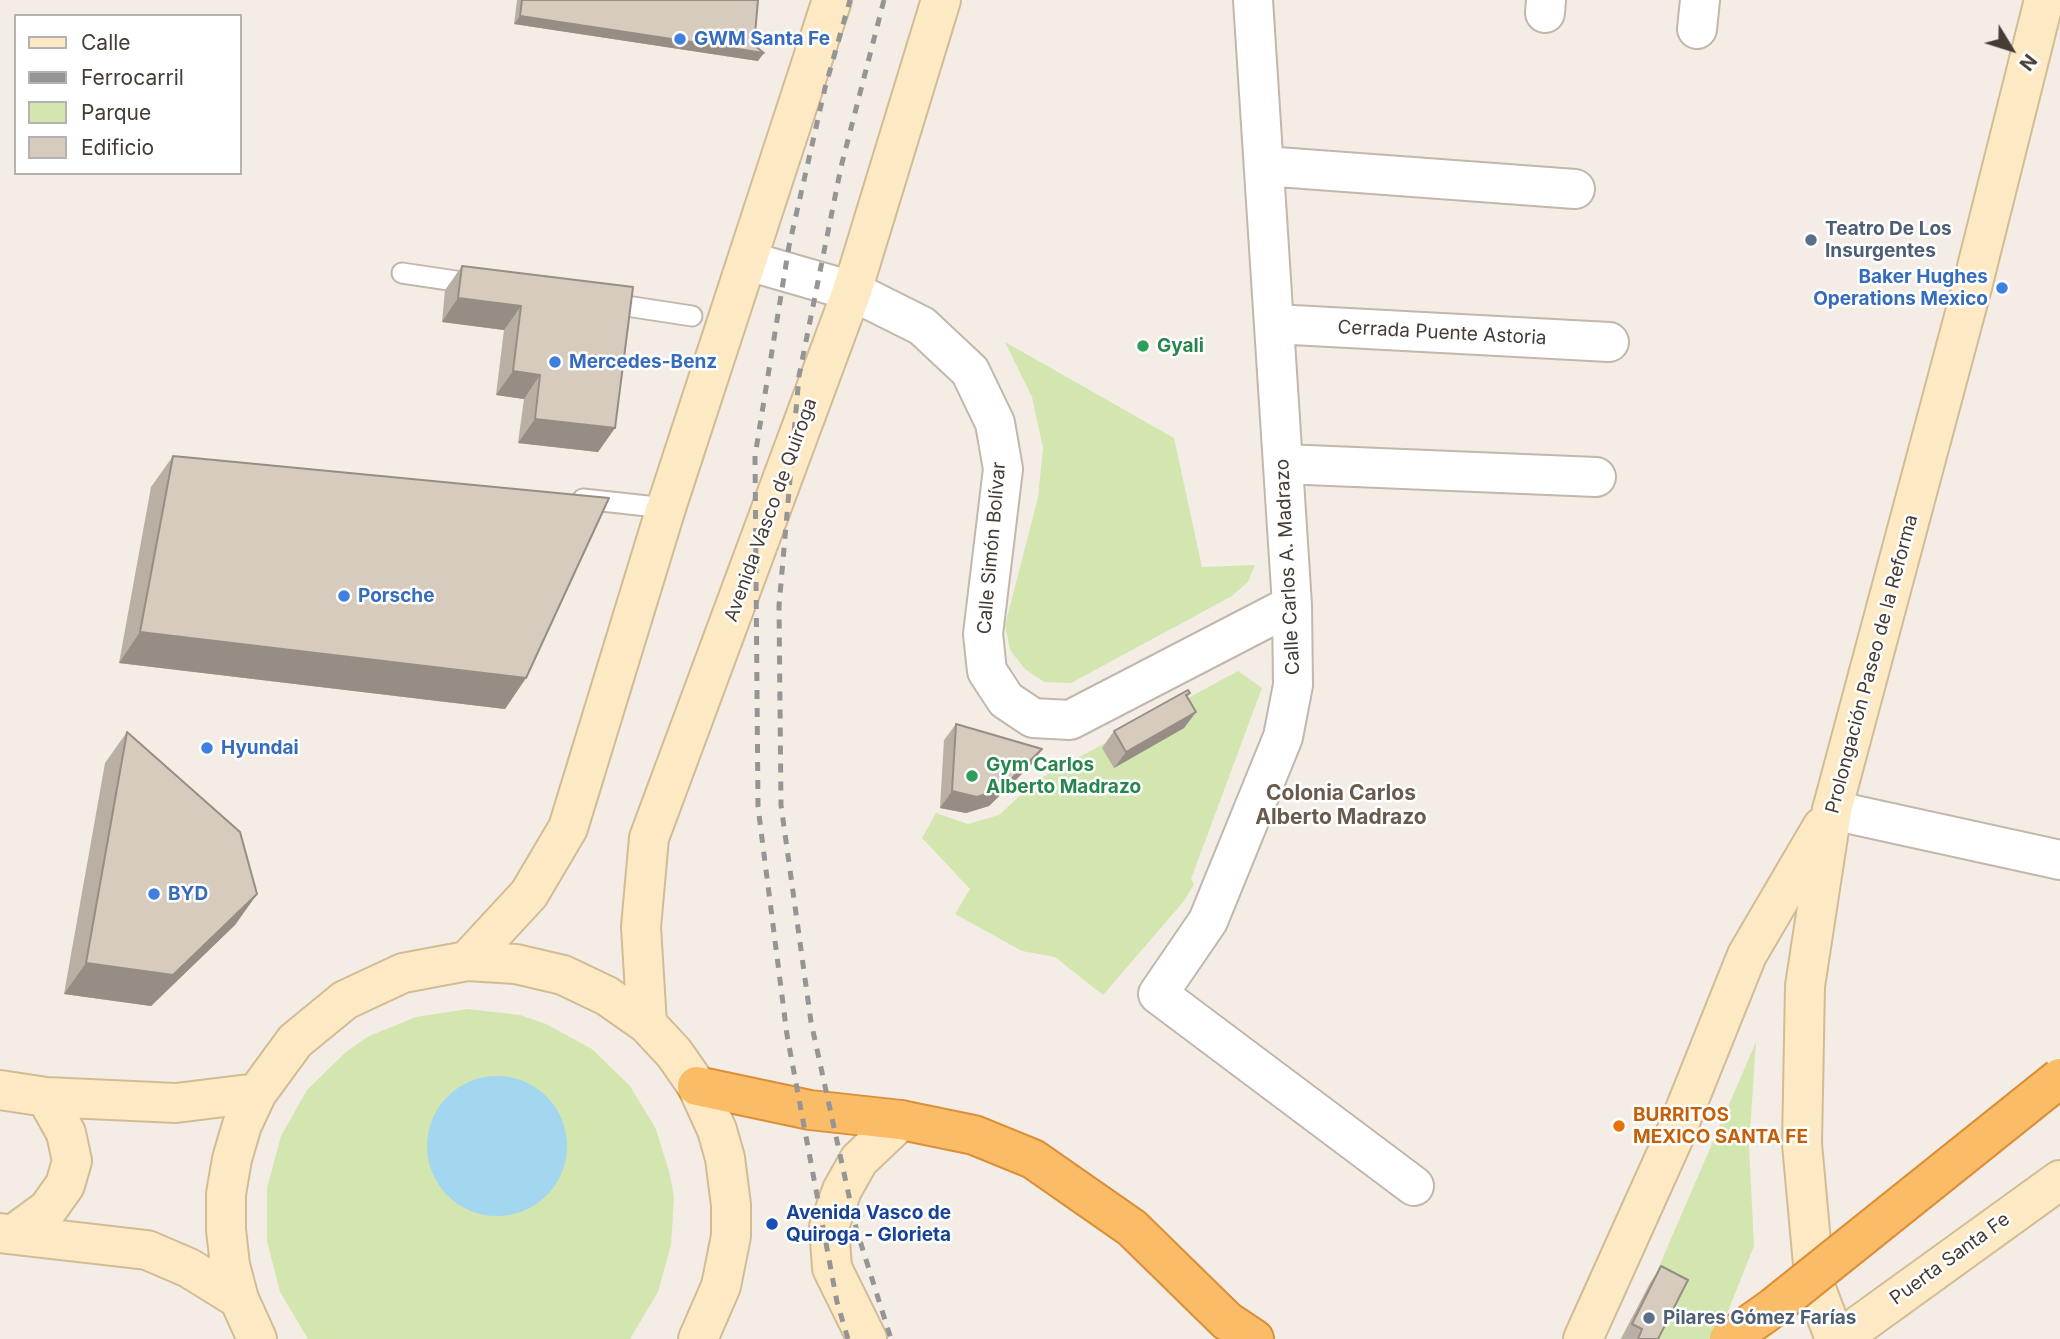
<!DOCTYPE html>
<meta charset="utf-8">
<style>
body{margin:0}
#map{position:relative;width:2060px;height:1339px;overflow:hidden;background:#f3ede6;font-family:Inter,sans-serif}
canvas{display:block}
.legend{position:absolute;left:14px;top:14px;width:228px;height:161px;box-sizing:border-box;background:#fff;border:2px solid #b5b1ae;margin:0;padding:9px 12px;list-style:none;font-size:21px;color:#453d35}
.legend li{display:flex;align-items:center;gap:14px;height:35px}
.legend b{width:35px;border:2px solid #b5b1ae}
.north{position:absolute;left:1976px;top:14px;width:70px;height:70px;-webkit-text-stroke:5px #fff;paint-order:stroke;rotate:128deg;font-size:19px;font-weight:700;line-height:28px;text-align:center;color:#453d35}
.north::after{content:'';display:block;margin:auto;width:24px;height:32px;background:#453d35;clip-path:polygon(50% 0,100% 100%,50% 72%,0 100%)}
</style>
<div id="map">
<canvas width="2060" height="1339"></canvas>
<ul class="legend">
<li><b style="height:9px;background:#fdeac5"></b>Calle</li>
<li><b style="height:9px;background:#959595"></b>Ferrocarril</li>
<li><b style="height:19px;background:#d3e6af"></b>Parque</li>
<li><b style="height:19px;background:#d7cbbe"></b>Edificio</li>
</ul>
<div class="north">N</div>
</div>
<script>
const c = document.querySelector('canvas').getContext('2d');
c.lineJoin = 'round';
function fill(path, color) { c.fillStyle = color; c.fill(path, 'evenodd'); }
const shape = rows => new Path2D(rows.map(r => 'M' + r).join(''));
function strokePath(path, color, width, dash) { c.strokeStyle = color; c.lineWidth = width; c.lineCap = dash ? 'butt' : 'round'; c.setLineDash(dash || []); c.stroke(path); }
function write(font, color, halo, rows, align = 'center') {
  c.font = font + ' Inter,sans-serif'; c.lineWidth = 5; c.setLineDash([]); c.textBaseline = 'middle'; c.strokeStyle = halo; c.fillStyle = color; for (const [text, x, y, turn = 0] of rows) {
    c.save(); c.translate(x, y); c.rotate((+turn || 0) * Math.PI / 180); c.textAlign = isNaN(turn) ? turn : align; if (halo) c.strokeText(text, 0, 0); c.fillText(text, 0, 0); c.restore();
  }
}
const green = shape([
 [1005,342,1174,438,1202,567,1255,565,1248,582,1232,596,1071,683,1044,682,1025,669,1010,650,1005,625,1038,498,1043,448,1032,397],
 [1238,671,1262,688,1191,879,1194,884,1184,901,1103,995,1055,957,1022,951,955,914,970,889,922,838,936,813,968,824,999,815,1037,780],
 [468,1009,520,1015,546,1024,592,1049,630,1086,656,1129,670,1175,674,1198,671,1245,658,1292,630,1339,308,1339,280,1292,267,1241,267,1188,281,1136,307,1090,345,1053,367,1037,416,1017],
 [466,1083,468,1209,449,1197,435,1179,435,1115,448,1096],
 [1756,1042,1749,1146,1754,1246,1717,1339,1620,1339,1654,1278]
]);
const water = shape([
 '427 1146a70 70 0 1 1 140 0a70 70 0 1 1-140 0Z'
]);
const lane = shape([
 [402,273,476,284],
 [607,303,692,316],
 [583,499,666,508]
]);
const street = shape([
 [1253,0,1292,605,1293,685,1283,737,1208,921,1158,994,1414,1186],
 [1545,13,1546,0],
 [1697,29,1700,0],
 [1264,166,1575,189],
 [748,261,852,291,922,326,970,371,995,423,1003,469,983,634,987,671,1006,700,1033,718,1070,720,1292,605],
 [1274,324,1609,342],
 [1283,464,1596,477],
 [1832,810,2060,860]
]);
const secondary = shape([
 [467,961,529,894,568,828,666,508,832,0],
 [647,1024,641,927,649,838,852,291,941,0],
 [0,1090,46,1097,176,1103,257,1093],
 [0,1233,147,1250,189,1268,239,1299],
 [14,1234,48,1209,65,1185,72,1161,66,1133,46,1097],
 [257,1339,239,1299,230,1265,226,1230,226,1194,232,1159,242,1125,257,1093,295,1041,345,1000,403,973,467,961,516,964,563,975,607,996,647,1024,674,1053,697,1086,717,1130,725,1158,731,1205,731,1236,721,1286,698,1339],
 [867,1339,832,1268,829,1227,842,1190,859,1160,901,1120],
 [1583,1339,1674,1137,1747,955,1822,827],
 [1835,1339,1815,1286,1802,1144,1805,986,1832,810,1972,287,2044,0],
 [1840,1339,2060,1180]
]);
const highway = shape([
 [697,1086,810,1110,901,1120,974,1135,1033,1159,1132,1228,1227,1321,1254,1339]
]);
const rail = shape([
 [884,0,841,167,799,376,779,606,781,805,811,1022,856,1228,891,1339],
 [848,1339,837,1302,787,1035,758,807,755,456,789,246,825,88,850,0]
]);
const highwayBridge = shape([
 [1729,1339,1774,1307,2060,1078]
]);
const wall = shape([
 [517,0,758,0,754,45,758,61,514,24],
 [462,266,633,287,615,428,598,452,518,443,524,399,496,395,504,330,442,322,445,290],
 [173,456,526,678,505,709,119,663,151,487],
 [1190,693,1187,697,1196,712,1184,728,1114,768,1102,748,1114,731],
 [956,724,1042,749,1031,765,989,806,966,813,940,808,944,740],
 [127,732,257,894,235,925,151,1006,64,994,105,763],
 [1661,1266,1658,1339,1621,1339,1650,1283]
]);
const shadedWall = shape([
 [520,16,764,53,758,61,514,24],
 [458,298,521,306,504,330,442,322],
 [513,371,540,375,524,399,496,395],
 [535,419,615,428,598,452,518,443],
 [140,632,526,678,505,709,119,663],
 [1196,712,1184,728,1114,768,1126,752],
 [1042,749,1031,765,989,806,966,813,940,808,952,791],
 [257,894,235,925,151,1006,64,994,86,963]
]);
const building = shape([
 [522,0,758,0,754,45,764,53,520,16,522,0],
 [462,266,633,287,615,428,535,419,540,375,513,371,521,306,458,298,462,266],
 [173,456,609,498,526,678,140,632,173,456],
 [1188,690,1190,693,1186,695,1196,712,1126,752,1114,731,1188,690],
 [956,724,1042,749,1001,789,977,797,952,791,956,724],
 [127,732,240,832,257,894,173,975,86,963,127,732],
 [1661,1266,1688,1280,1658,1339,1638,1339,1642,1329,1632,1324,1661,1266]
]);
const markers = [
 [680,39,7,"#3f7fe0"],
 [1811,240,7,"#5c6f8a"],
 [2002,288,7,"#3f7fe0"],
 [1143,346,7,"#2e9e5b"],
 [555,362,7,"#3f7fe0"],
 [344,596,7,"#3f7fe0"],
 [207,748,7,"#3f7fe0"],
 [972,776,7,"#2e9e5b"],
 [154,894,7,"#3f7fe0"],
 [1619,1126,7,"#e8710a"],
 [772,1224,7,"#1a4fb4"],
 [1649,1318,7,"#5c6f8a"]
];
const shopNames = [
 ["GWM Santa Fe",694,39],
 ["Baker Hughes",1988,277,"right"],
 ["Operations Mexico",1988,299,"right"],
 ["Mercedes-Benz",569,362],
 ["Porsche",358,596],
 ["Hyundai",221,748],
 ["BYD",168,894]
];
const serviceNames = [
 ["Teatro De Los",1825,229],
 ["Insurgentes",1825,251],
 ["Pilares Gómez Farías",1663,1318]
];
const streetNames = [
 ["Cerrada Puente Astoria",1442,333,3],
 ["Avenida Vasco de Quiroga",771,510,-70],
 ["Calle Simón Bolívar",992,548,-85],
 ["Calle Carlos A. Madrazo",1288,567,-93],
 ["Prolongación Paseo de la Reforma",1872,664,-75],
 ["Puerta Santa Fe",1950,1259,-36]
];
const leisureNames = [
 ["Gyali",1157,346],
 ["Gym Carlos",986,765],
 ["Alberto Madrazo",986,787]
];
const foodNames = [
 ["BURRITOS",1633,1115],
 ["MEXICO SANTA FE",1633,1137]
];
const transitNames = [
 ["Avenida Vasco de",786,1213],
 ["Quiroga - Glorieta",786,1235]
];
const neighbourhoodNames = [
 ["Colonia Carlos",1341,794],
 ["Alberto Madrazo",1341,818]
];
fill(green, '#d3e6af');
fill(water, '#a3d7ef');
strokePath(lane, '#c1b7ac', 23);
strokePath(street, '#c1b7ac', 42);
strokePath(secondary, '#d2bc96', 42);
strokePath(highway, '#da8f38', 42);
strokePath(lane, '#fff', 19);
strokePath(street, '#fff', 38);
strokePath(secondary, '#fdeac5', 38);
strokePath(highway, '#fbbc68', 38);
strokePath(rail, '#959595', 5, [9, 9]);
strokePath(highwayBridge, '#da8f38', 42, []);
strokePath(highwayBridge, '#fbbc68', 38);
fill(wall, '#b9afa3');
fill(shadedWall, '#968e85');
fill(building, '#d7cbbe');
strokePath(building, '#968e85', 2);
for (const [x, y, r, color] of markers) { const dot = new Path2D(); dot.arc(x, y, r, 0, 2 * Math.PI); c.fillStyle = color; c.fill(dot); strokePath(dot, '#fff', 2.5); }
write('bold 19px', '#366cbe', '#fff', shopNames, 'left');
write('bold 19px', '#4e5e75', '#fff', serviceNames, 'left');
write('19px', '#453d35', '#fff', streetNames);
write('bold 19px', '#27864d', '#fff', leisureNames, 'left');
write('bold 19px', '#c56008', '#fff', foodNames, 'left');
write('bold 19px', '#164399', '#fff', transitNames, 'left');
write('bold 21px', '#685a4d', '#fff', neighbourhoodNames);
</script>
